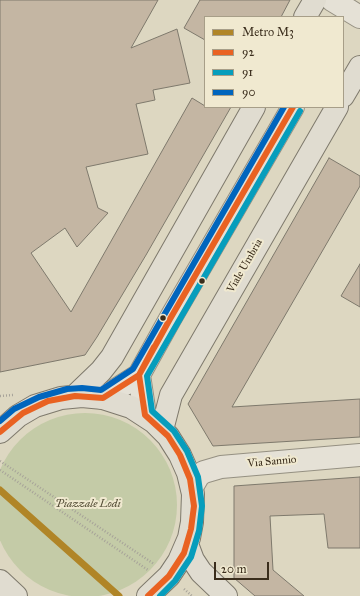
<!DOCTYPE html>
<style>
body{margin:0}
#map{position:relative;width:360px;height:596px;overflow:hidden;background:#ddd7c1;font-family:"IM FELL Great Primer",serif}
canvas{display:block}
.legend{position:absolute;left:204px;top:16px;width:140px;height:92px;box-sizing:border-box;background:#f0e9d0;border:1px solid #a79e88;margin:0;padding:5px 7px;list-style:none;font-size:12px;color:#3a2d1c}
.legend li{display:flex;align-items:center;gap:8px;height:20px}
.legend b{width:20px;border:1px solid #a79e88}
.scale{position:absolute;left:214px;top:562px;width:55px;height:18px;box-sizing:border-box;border:2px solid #3a2d1c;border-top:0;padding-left:5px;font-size:12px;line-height:14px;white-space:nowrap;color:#3a2d1c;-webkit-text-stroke:3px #f0e9d0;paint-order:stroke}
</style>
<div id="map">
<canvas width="360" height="596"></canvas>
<ul class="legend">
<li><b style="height:5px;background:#b08527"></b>Metro M3</li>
<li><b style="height:5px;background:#e96222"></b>92</li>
<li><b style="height:5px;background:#069dbc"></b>91</li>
<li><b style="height:5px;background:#0065bd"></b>90</li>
</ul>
<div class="scale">20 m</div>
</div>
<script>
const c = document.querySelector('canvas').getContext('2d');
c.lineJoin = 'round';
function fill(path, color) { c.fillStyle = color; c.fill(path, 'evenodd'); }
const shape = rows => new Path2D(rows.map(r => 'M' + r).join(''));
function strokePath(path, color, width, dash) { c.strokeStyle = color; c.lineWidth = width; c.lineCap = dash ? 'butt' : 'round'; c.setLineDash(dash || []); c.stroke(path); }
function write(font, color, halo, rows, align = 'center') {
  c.font = font + ' "IM FELL Great Primer",serif'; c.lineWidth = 4; c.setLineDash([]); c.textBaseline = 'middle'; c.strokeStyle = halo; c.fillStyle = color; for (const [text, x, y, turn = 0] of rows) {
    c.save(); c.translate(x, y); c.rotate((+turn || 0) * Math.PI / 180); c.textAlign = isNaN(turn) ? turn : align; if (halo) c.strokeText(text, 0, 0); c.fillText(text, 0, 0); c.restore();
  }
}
const green = shape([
 '-7 505a92 92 0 1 1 184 0a92 92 0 1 1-184 0Z'
]);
const building = shape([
 [0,0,158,0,131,48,177,29,190,83,153,90,155,100,136,104,148,154,86,167,98,208,108,213,77,247,65,228,31,253,71,312,192,98,205,106,205,107,231,107,146,255,97,337,85,355,0,372,0,0],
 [200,0,290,0,281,17,205,17,205,40,184,28,200,0],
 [329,158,360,176,360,186,232,407,360,399,360,437,213,446,188,404,329,158],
 [360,264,360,307,341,296,360,264],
 [360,477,360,548,328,548,324,514,270,516,273,570,304,596,255,596,234,578,234,486,360,477]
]);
const path = shape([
 [0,396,13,395],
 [0,461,154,564],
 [0,470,148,570],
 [184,589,192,596]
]);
const minor = shape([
 [332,0,360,17],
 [139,375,145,415],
 [103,398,139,375,170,319,293,107],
 [192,487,199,475,204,472,221,467,360,455]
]);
const major = shape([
 [305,17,315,0],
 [343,96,360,67],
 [75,396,101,371,112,357,254,107],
 [162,430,171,395,337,107],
 [0,432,18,416,35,406,61,398,82,396,103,398,131,407,154,422,168,436,180,455,188,473,193,494,192,522,189,538,179,561,169,576,148,596],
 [187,544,193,560,201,572,226,596],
 [0,581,16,596]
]);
const bus1 = shape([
 [0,432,23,413,48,401,75,396,103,398,139,375,154,347],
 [148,596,169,576,184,553,191,529,194,506,190,479,180,455,168,436,145,415,139,375,170,319,293,107]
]);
const bus2 = shape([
 [160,596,175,581,191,557,199,531,202,506,198,477,187,451,174,431,152,411,147,376,300,111]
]);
const bus3 = shape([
 [0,421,14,409,39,397,67,389,82,388,101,390,133,369,284,107]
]);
const metro1 = shape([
 [0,490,119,596]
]);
const markers = [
 [202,281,3.5,"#3a2d1c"],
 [163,318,3.5,"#3a2d1c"]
];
const streetNames = [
 ["Viale Umbria",245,266,-60],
 ["Via Sannio",272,462,-5]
];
const parkNames = [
 ["Piazzale Lodi",88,504]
];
fill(green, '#c4cba7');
fill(building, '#c4b6a3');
strokePath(building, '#7e796c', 1);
strokePath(minor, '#959082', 24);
strokePath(major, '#7e796c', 24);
strokePath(path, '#a7a399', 2.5, [1, 2]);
strokePath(minor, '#e5e1d6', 22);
strokePath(major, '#e0dcd0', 22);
strokePath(bus1, '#e96222', 6);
strokePath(bus2, '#069dbc', 6);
strokePath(bus3, '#0065bd', 6);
strokePath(metro1, '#b08527', 7);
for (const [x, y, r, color] of markers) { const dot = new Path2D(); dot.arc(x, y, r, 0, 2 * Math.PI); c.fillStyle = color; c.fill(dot); strokePath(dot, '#f0e9d0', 1.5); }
write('11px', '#3a2d1c', '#f0e9d0', streetNames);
write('italic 11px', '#524b34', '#f0e9d0', parkNames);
</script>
